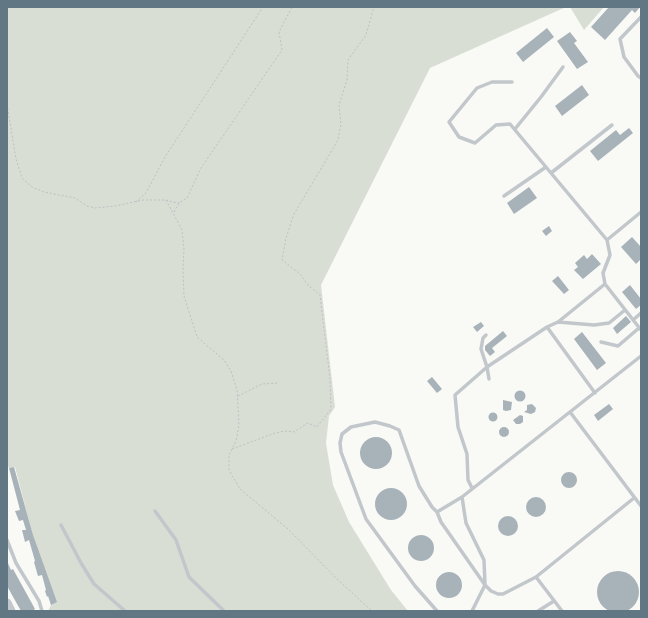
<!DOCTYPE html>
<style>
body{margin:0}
#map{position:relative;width:648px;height:618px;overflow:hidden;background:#f9f9f6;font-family:"Nunito Sans",sans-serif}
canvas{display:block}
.frame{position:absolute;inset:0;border:8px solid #627784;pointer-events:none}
</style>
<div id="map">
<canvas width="648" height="618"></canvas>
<div class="frame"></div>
</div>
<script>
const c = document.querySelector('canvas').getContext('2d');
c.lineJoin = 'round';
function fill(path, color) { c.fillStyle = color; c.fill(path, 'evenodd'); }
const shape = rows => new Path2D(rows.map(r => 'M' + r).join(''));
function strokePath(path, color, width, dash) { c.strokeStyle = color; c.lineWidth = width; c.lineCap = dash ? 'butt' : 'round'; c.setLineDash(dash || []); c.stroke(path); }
const green = shape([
 [7,7,566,7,430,68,321,285,335,407,329,416,326,443,333,485,349,522,391,590,408,611,48,611,51,605,15,467,9,468,7,464],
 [570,7,604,7,584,30]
]);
const building = shape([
 [609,7,640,7,635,13,632,10,605,40,591,27],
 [547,28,554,37,523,62,516,53],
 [570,32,577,41,574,43,588,62,577,69,557,41],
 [582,85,589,95,562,116,555,106],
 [629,128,633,133,598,161,590,151,616,130,620,135],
 [529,187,537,198,514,214,507,203],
 [549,226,552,231,546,236,542,231],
 [632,237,641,247,641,259,636,264,621,247],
 [592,254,601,264,583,279,574,270,578,267,575,263,584,255,587,259],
 [558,276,569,290,564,294,552,281],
 [630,285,641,299,641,305,636,309,622,292],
 [626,316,631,322,617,334,613,328],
 [481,322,484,326,477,332,473,327],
 [503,331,507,336,492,348,495,352,490,356,485,350,485,346],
 [582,332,606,363,597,370,574,339],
 [432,377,442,389,437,393,427,381],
 '514.5 396a5.5 5.5 0 1 1 11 0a5.5 5.5 0 1 1-11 0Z',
 [503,400,512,402,511,410,506,411,503,410],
 [532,404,536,408,535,412,531,414,524,412,527,410,527,405],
 [609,404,613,409,598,421,594,415],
 '488.5 417a4.5 4.5 0 1 1 9 0a4.5 4.5 0 1 1-9 0Z',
 [520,415,523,416,523,422,520,424,516,424,513,420],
 '499 432a5 5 0 1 1 10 0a5 5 0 1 1-10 0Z',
 '360 453a16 16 0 1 1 32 0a16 16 0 1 1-32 0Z',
 [14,467,33,535,57,602,51,605,48,596,47,597,45,591,46,590,42,575,38,576,34,562,35,561,29,540,25,542,22,530,26,530,23,520,19,521,15,511,20,510,9,468],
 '561 480a8 8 0 1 1 16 0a8 8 0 1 1-16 0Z',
 '375 504a16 16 0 1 1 32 0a16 16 0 1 1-32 0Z',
 '526 507a10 10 0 1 1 20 0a10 10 0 1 1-20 0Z',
 '498 526a10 10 0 1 1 20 0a10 10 0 1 1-20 0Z',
 '408 548a13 13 0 1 1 26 0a13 13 0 1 1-26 0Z',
 [7,561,11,570,13,569,35,609,32,611,21,611,7,586],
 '597 592a21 21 0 1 1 42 0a21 21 0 1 1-42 0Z',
 '436 585a13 13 0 1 1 26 0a13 13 0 1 1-26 0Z'
]);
const path = shape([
 [7,104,16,159,22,178,32,187,44,192,75,198,87,206,95,208,115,206,143,200,166,200,182,230,184,249,183,270,184,296,197,337,224,360,231,371,237,390,239,425,236,441,229,455,229,470,240,489,288,529,337,579,372,611],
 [166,200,172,202,179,203],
 [136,202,146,193,165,157,263,7],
 [174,212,179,203,187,198,201,168,282,50,279,32,292,7],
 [238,396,262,384,278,383],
 [232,449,275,433,285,431,294,432,308,423,317,427,331,409,330,379,320,295,308,285,300,274,282,260,286,238,294,214,338,140,341,124,339,105,347,80,348,60,366,35,374,7]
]);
const service = shape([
 [641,17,620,39,624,57,638,76,641,78],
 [512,82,492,82,477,88,449,122,459,137,475,143,496,125,510,124,607,240],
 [515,129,541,97,563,67],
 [551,173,612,125],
 [504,196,546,167],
 [641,212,607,240,610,255,603,273,605,284,641,330],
 [633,320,641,313],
 [558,322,594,325,609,323,625,310],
 [547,327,595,393],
 [486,335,483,338,481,349,487,367,489,379],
 [601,342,618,346,639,328],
 [570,412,641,506],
 [472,488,468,480,467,454,458,427,455,395,487,367,547,327,558,322,605,284],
 [462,497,466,523,484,560,485,585,472,611],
 [155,511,176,540,189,577,224,611],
 [437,512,462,497,641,356],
 [61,525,81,563,94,584,125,611],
 [7,540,16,563,39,601,42,611],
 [536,577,562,611],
 [437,611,415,586,366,519,341,452,340,443,342,434,351,427,375,422,390,426,399,430,419,486,432,507,437,512,441,522,485,585,491,591,498,594,503,594,536,577,634,498],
 [538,611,554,601]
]);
const tertiary = shape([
 [7,603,11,611]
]);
fill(green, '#d9ded5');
fill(building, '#a8b3b9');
strokePath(path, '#bcc0c3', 1, [2, 2]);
strokePath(service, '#c2c7cb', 3.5);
strokePath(tertiary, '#c2c7cb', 9);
</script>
